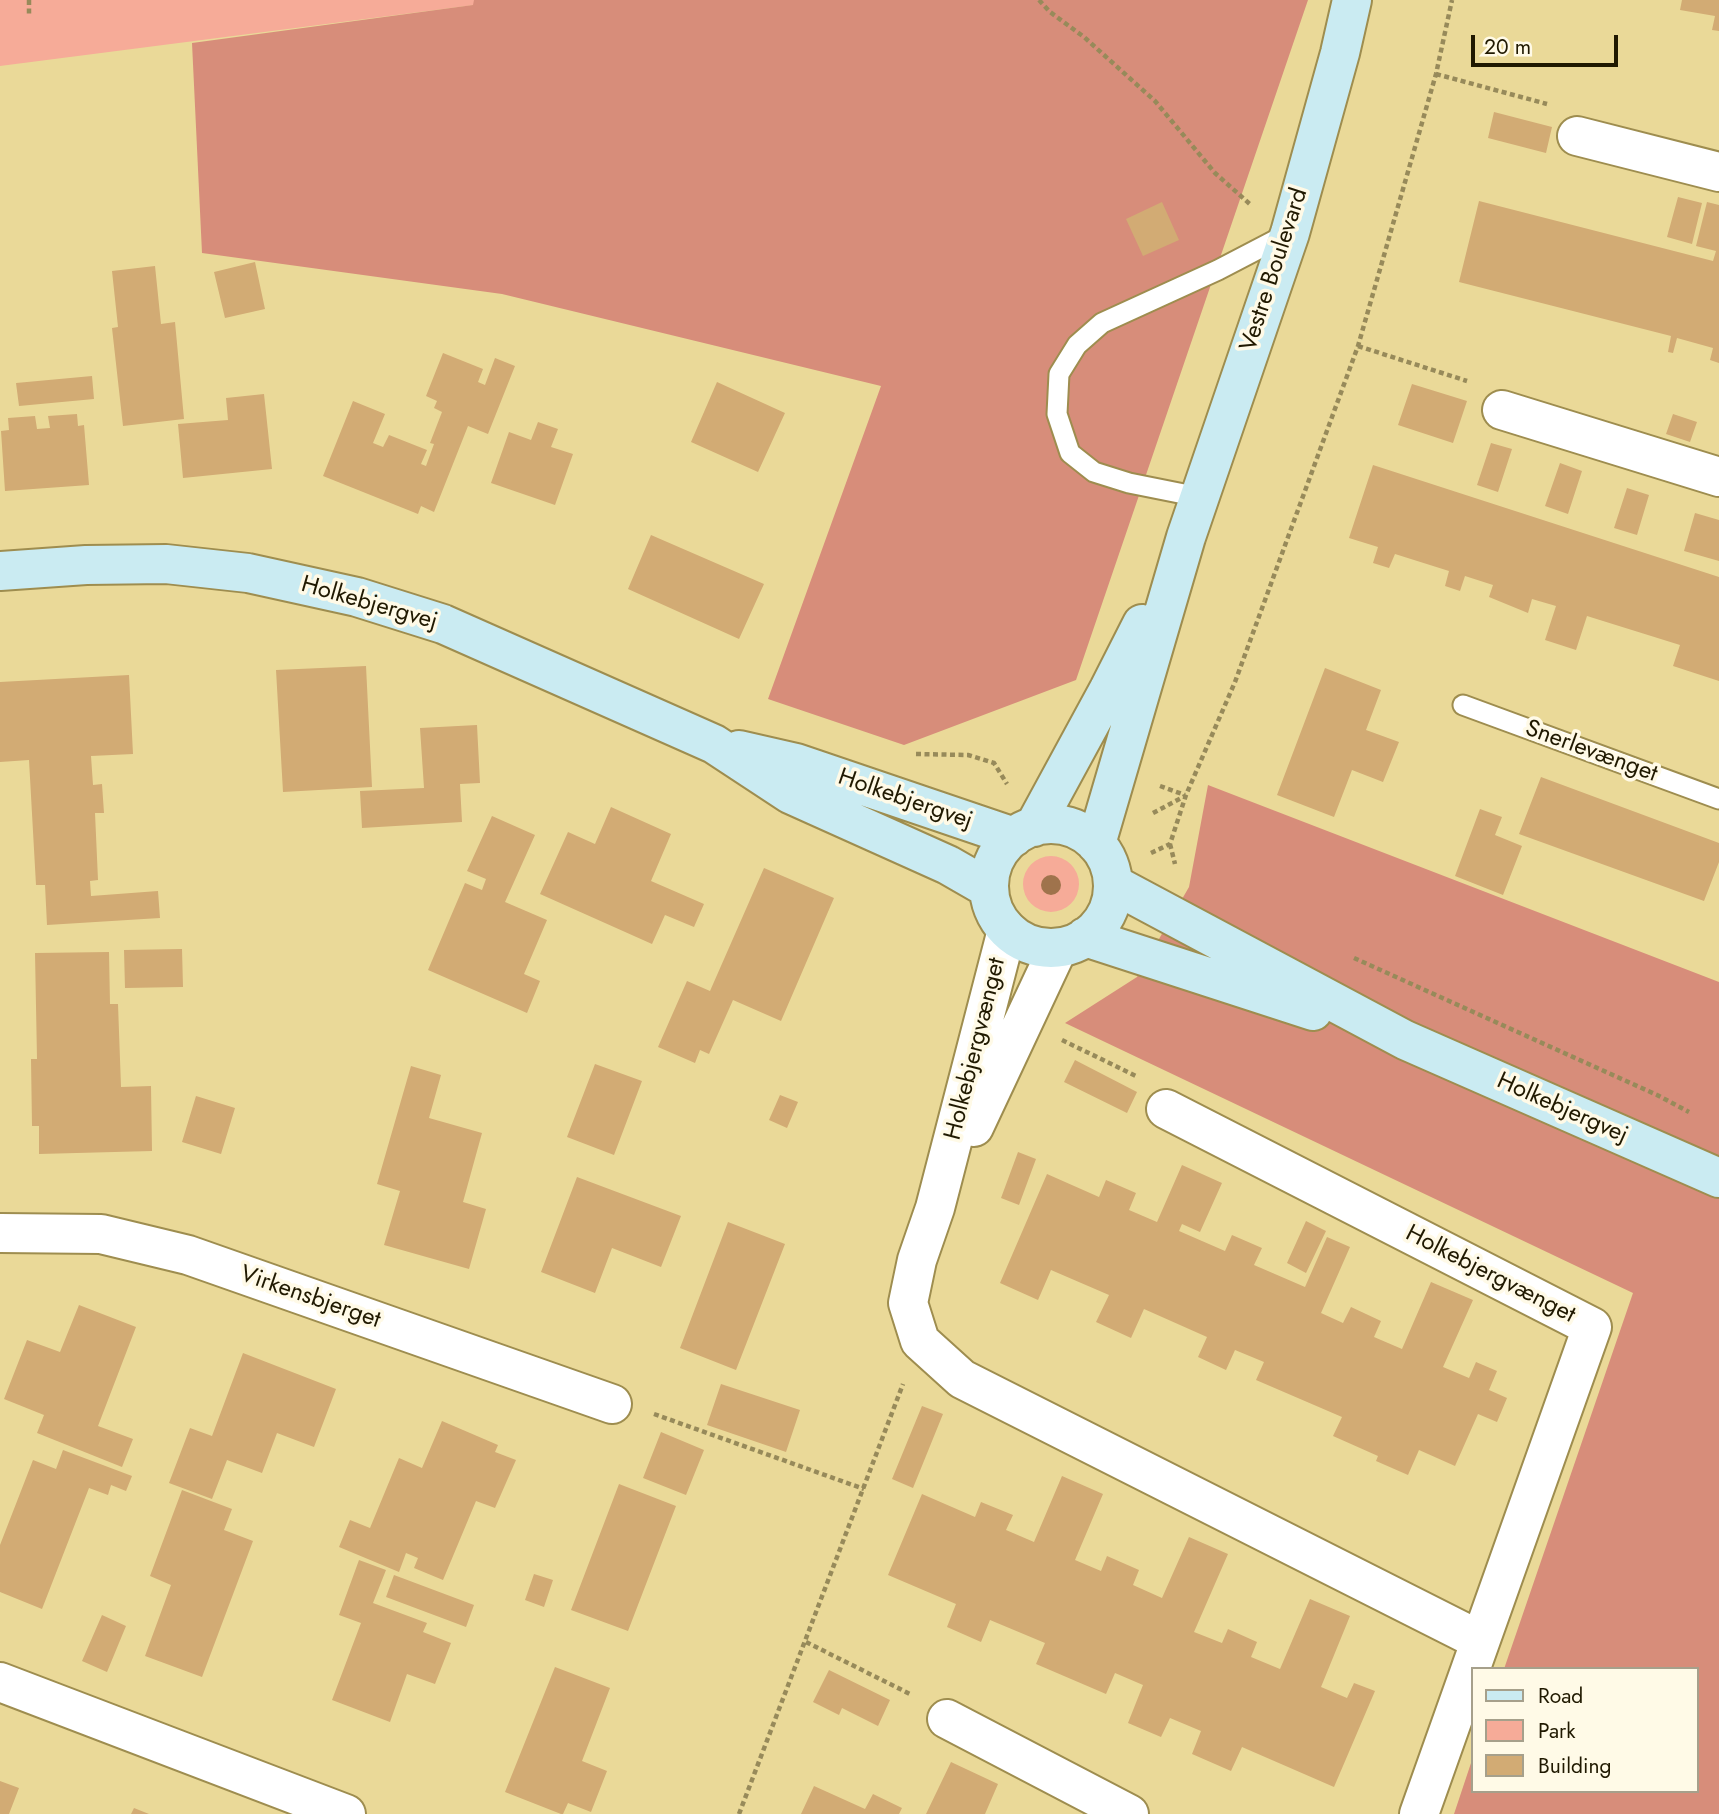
<!DOCTYPE html>
<meta charset="utf-8">
<style>
body{margin:0}
#map{position:relative;width:1719px;height:1814px;overflow:hidden;background:#ead998;font-family:Jost,sans-serif}
canvas{display:block}
.legend{position:absolute;left:1471px;top:1667px;width:228px;height:126px;box-sizing:border-box;background:#fffae7;border:2px solid #a6a08b;margin:0;padding:9px 12px;list-style:none;font-size:21px;color:#201901}
.legend li{display:flex;align-items:center;gap:14px;height:35px}
.legend b{width:35px;border:2px solid #a6a08b}
.scale{position:absolute;left:1471px;top:35px;width:147px;height:32px;box-sizing:border-box;border:4px solid #201901;border-top:0;padding-left:9px;font-size:21px;line-height:24px;white-space:nowrap;color:#201901;-webkit-text-stroke:5px #fffae7;paint-order:stroke}
</style>
<div id="map">
<canvas width="1719" height="1814"></canvas>
<ul class="legend">
<li><b style="height:9px;background:#caebf2"></b>Road</li>
<li><b style="height:19px;background:#f6ab98"></b>Park</li>
<li><b style="height:19px;background:#d2ab74"></b>Building</li>
</ul>
<div class="scale">20 m</div>
</div>
<script>
const c = document.querySelector('canvas').getContext('2d');
c.lineJoin = 'round';
function fill(path, color) { c.fillStyle = color; c.fill(path, 'evenodd'); }
const shape = rows => new Path2D(rows.map(r => 'M' + r).join(''));
function strokePath(path, color, width, dash) { c.strokeStyle = color; c.lineWidth = width; c.lineCap = dash ? 'butt' : 'round'; c.setLineDash(dash || []); c.stroke(path); }
function write(font, color, halo, rows, align = 'center') {
  c.font = font + ' Jost,sans-serif'; c.lineWidth = 7; c.setLineDash([]); c.textBaseline = 'middle'; c.strokeStyle = halo; c.fillStyle = color; for (const [text, x, y, turn = 0] of rows) {
    c.save(); c.translate(x, y); c.rotate((+turn || 0) * Math.PI / 180); c.textAlign = isNaN(turn) ? turn : align; if (halo) c.strokeText(text, 0, 0); c.fillText(text, 0, 0); c.restore();
  }
}
const green = shape([
 [0,0,474,0,474,5,0,66],
 '1023 884a28 28 0 1 1 56 0a28 28 0 1 1-56 0Z'
]);
const forest = shape([
 [474,0,1308,0,1076,680,904,745,768,699,881,386,502,294,202,253,192,43,473,5],
 [1208,785,1719,982,1719,1814,1454,1814,1472,1760,1472,1791,1696,1791,1696,1669,1504,1669,1633,1293,1065,1023,1137,977,1189,887]
]);
const building = shape([
 [1682,0,1719,0,1719,31,1712,30,1715,16,1680,10],
 [1494,112,1552,127,1546,153,1488,138],
 [1678,197,1702,203,1692,244,1667,237],
 [1479,201,1713,261,1716,251,1696,246,1707,202,1719,205,1719,363,1710,360,1713,348,1677,338,1673,353,1668,352,1671,336,1459,282],
 [1162,202,1179,240,1143,256,1126,219],
 [255,262,265,309,225,318,214,272],
 [155,266,161,324,175,322,184,419,123,426,112,328,118,327,112,271],
 [443,353,483,369,478,382,485,385,495,358,515,366,488,434,468,426,434,512,421,506,418,514,323,476,353,401,385,414,373,443,383,447,389,435,427,450,421,464,426,466,434,444,430,443,442,412,434,408,437,401,426,396],
 [92,376,94,399,19,406,16,383],
 [717,382,785,413,758,472,691,442],
 [1412,384,1467,401,1453,443,1398,425],
 [264,394,272,469,183,478,178,424,228,420,226,398],
 [77,414,78,426,84,425,89,485,5,491,1,431,9,430,8,418,35,416,37,429,50,428,48,416],
 [1673,414,1697,422,1690,442,1666,434],
 [538,422,558,429,551,447,573,454,555,505,491,483,509,432,531,440],
 [1491,443,1512,449,1498,492,1477,485],
 [1560,463,1582,471,1568,514,1545,506],
 [1373,465,1719,577,1719,681,1673,666,1680,645,1587,616,1576,650,1545,640,1556,606,1532,599,1528,613,1489,597,1493,585,1465,576,1460,591,1445,586,1449,571,1395,554,1389,568,1373,563,1378,547,1349,538],
 [1627,488,1649,495,1637,535,1614,528],
 [1695,513,1719,520,1719,561,1684,551],
 [651,535,764,584,739,639,628,589],
 [366,666,372,787,283,792,276,670],
 [1325,668,1381,690,1366,730,1399,742,1383,782,1352,770,1334,817,1277,795],
 [129,675,133,754,91,756,93,785,102,784,104,813,95,813,98,880,90,881,91,896,158,891,160,918,47,925,45,885,36,885,29,760,0,762,0,682],
 [477,725,480,783,460,784,462,822,362,828,360,791,424,788,420,728],
 [1541,777,1719,843,1719,862,1704,901,1519,834],
 [611,807,671,834,651,881,704,904,694,927,665,915,652,944,540,894,568,832,595,844],
 [1480,809,1502,817,1495,835,1522,846,1503,895,1455,876],
 [492,816,535,835,505,902,547,920,524,974,540,981,527,1013,428,970,465,883,482,890,486,879,467,871],
 [764,868,834,898,781,1021,733,1000,709,1054,700,1050,695,1063,658,1047,687,981,710,991],
 [182,949,183,987,125,988,124,950],
 [109,952,110,1004,118,1004,121,1087,151,1086,152,1151,39,1154,39,1126,32,1126,31,1059,37,1059,35,953],
 [1075,1060,1137,1092,1127,1113,1064,1082],
 [595,1064,642,1081,614,1155,567,1137],
 [411,1066,441,1075,429,1118,482,1133,463,1202,486,1209,469,1269,384,1245,400,1191,377,1184],
 [780,1095,798,1102,787,1128,769,1120],
 [196,1096,235,1108,221,1154,182,1142],
 [1018,1152,1036,1159,1019,1205,1001,1198],
 [1182,1165,1222,1183,1200,1232,1182,1224,1179,1231,1225,1251,1232,1235,1262,1248,1254,1265,1305,1287,1327,1237,1350,1247,1321,1313,1343,1323,1351,1307,1381,1321,1374,1337,1402,1349,1431,1282,1473,1300,1443,1367,1469,1378,1476,1362,1497,1371,1489,1390,1507,1398,1497,1422,1478,1414,1455,1466,1419,1450,1408,1475,1376,1461,1378,1456,1333,1436,1342,1417,1256,1380,1264,1362,1235,1350,1226,1370,1198,1357,1207,1337,1144,1309,1131,1338,1096,1322,1109,1295,1051,1270,1038,1300,1000,1283,1047,1174,1099,1197,1106,1180,1136,1193,1129,1210,1157,1222],
 [577,1177,681,1216,661,1267,612,1248,595,1293,541,1272],
 [1306,1221,1326,1231,1306,1273,1287,1263],
 [728,1222,785,1244,736,1370,680,1348],
 [79,1305,136,1327,98,1426,133,1439,122,1467,37,1433,44,1415,4,1399,27,1340,60,1352],
 [243,1353,336,1389,314,1447,277,1433,262,1473,227,1460,212,1499,169,1483,190,1428,212,1436],
 [721,1384,800,1410,786,1452,707,1425],
 [922,1406,943,1414,913,1488,892,1479],
 [442,1421,498,1445,495,1452,516,1460,495,1508,476,1501,443,1580,414,1568,418,1558,406,1553,399,1572,339,1547,350,1520,370,1528,399,1458,422,1468],
 [661,1432,704,1450,686,1495,643,1478],
 [63,1450,132,1476,126,1491,111,1485,108,1495,89,1488,42,1609,0,1592,0,1545,33,1460,56,1469],
 [1062,1476,1103,1494,1075,1560,1101,1571,1107,1556,1139,1570,1133,1585,1162,1598,1189,1537,1228,1554,1194,1632,1222,1643,1228,1629,1257,1642,1251,1657,1280,1669,1310,1599,1350,1616,1321,1687,1347,1698,1354,1683,1375,1691,1334,1787,1242,1747,1231,1771,1192,1754,1201,1731,1170,1718,1161,1737,1128,1723,1143,1685,1115,1673,1106,1694,1036,1664,1045,1643,990,1620,981,1642,947,1627,956,1604,888,1575,922,1494,975,1517,981,1502,1013,1515,1006,1530,1034,1542],
 [619,1484,676,1506,628,1631,571,1610],
 [182,1490,232,1509,224,1530,253,1541,202,1677,145,1656,171,1585,150,1576],
 [359,1560,386,1570,373,1603,427,1623,423,1632,451,1643,435,1684,407,1674,390,1722,332,1700,361,1623,339,1615],
 [534,1574,553,1580,544,1607,525,1600],
 [394,1575,474,1605,466,1627,386,1597],
 [102,1615,126,1626,107,1672,82,1661],
 [555,1667,610,1688,582,1761,607,1771,591,1812,568,1803,563,1814,561,1814,505,1792],
 [829,1670,890,1700,878,1726,842,1708,839,1715,813,1702],
 [951,1762,998,1784,985,1814,926,1814],
 [0,1781,19,1788,9,1814,0,1814],
 [814,1786,865,1809,873,1794,902,1808,899,1814,801,1814],
 [134,1808,149,1814,131,1814]
]);
const path = shape([
 [29,0,29,14],
 [1039,0,1050,12,1084,37,1155,101,1215,173,1252,206],
 [1436,74,1547,104],
 [1358,346,1467,381],
 [916,754,968,755,994,763,1007,784],
 [1160,786,1185,795],
 [1153,813,1185,796],
 [1170,844,1175,864],
 [1151,853,1170,844,1186,795,1235,682,1358,346,1436,74,1452,0],
 [1354,958,1657,1095,1689,1112],
 [1062,1040,1136,1076],
 [654,1414,864,1489],
 [806,1642,912,1695],
 [739,1814,903,1384]
]);
const lane = shape([
 [1199,497,1129,483,1094,472,1070,453,1057,414,1059,374,1077,345,1102,323,1218,270,1289,233],
 [1463,705,1719,799]
]);
const street = shape([
 [1577,136,1719,172],
 [1502,410,1719,477],
 [1007,930,935,1208,917,1260,908,1303,920,1341,962,1379,1479,1640],
 [1166,1109,1592,1327,1419,1814],
 [974,1127,1058,948],
 [0,1233,101,1234,188,1255,612,1404],
 [0,1682,346,1814],
 [947,1719,1129,1814]
]);
const secondary = shape([
 [0,571,86,565,166,564,248,573,357,597,443,624,714,744,790,794,948,865,988,888],
 [739,750,796,763,1014,837],
 '989 886a62 62 0 1 1 124 0a62 62 0 1 1-124 0Z',
 [1034,827,1109,689,1142,624],
 [1096,844,1186,537,1290,233,1340,53,1352,0],
 [1113,884,1405,1040,1719,1178],
 [1085,937,1313,1011]
]);
const trees = [
 [1051,885]
];
const streetNames = [
 ["Vestre Boulevard",1275,270,-72],
 ["Holkebjergvej",369,604,16],
 ["Snerlevænget",1591,752,20],
 ["Holkebjergvej",905,800,19],
 ["Holkebjergvænget",976,1049,-76],
 ["Holkebjergvej",1562,1109,24],
 ["Holkebjergvænget",1490,1275,27],
 ["Virkensbjerget",310,1298,19]
];
fill(green, '#f6ab98');
fill(forest, '#d78d7a');
fill(building, '#d2ab74');
strokePath(lane, '#9e8d4f', 23);
strokePath(street, '#9e8d4f', 42);
strokePath(secondary, '#9e8d4f', 42);
strokePath(path, '#978a5a', 4.5, [5, 3.5]);
strokePath(lane, '#fff', 19);
strokePath(street, '#fff', 38);
strokePath(secondary, '#caebf2', 38);
c.fillStyle = '#9f734c';
for (const [x, y] of trees) { c.beginPath(); c.arc(x, y, 10, 0, 2 * Math.PI); c.fill(); }
write('24px', '#201901', '#fffae7', streetNames);
</script>
